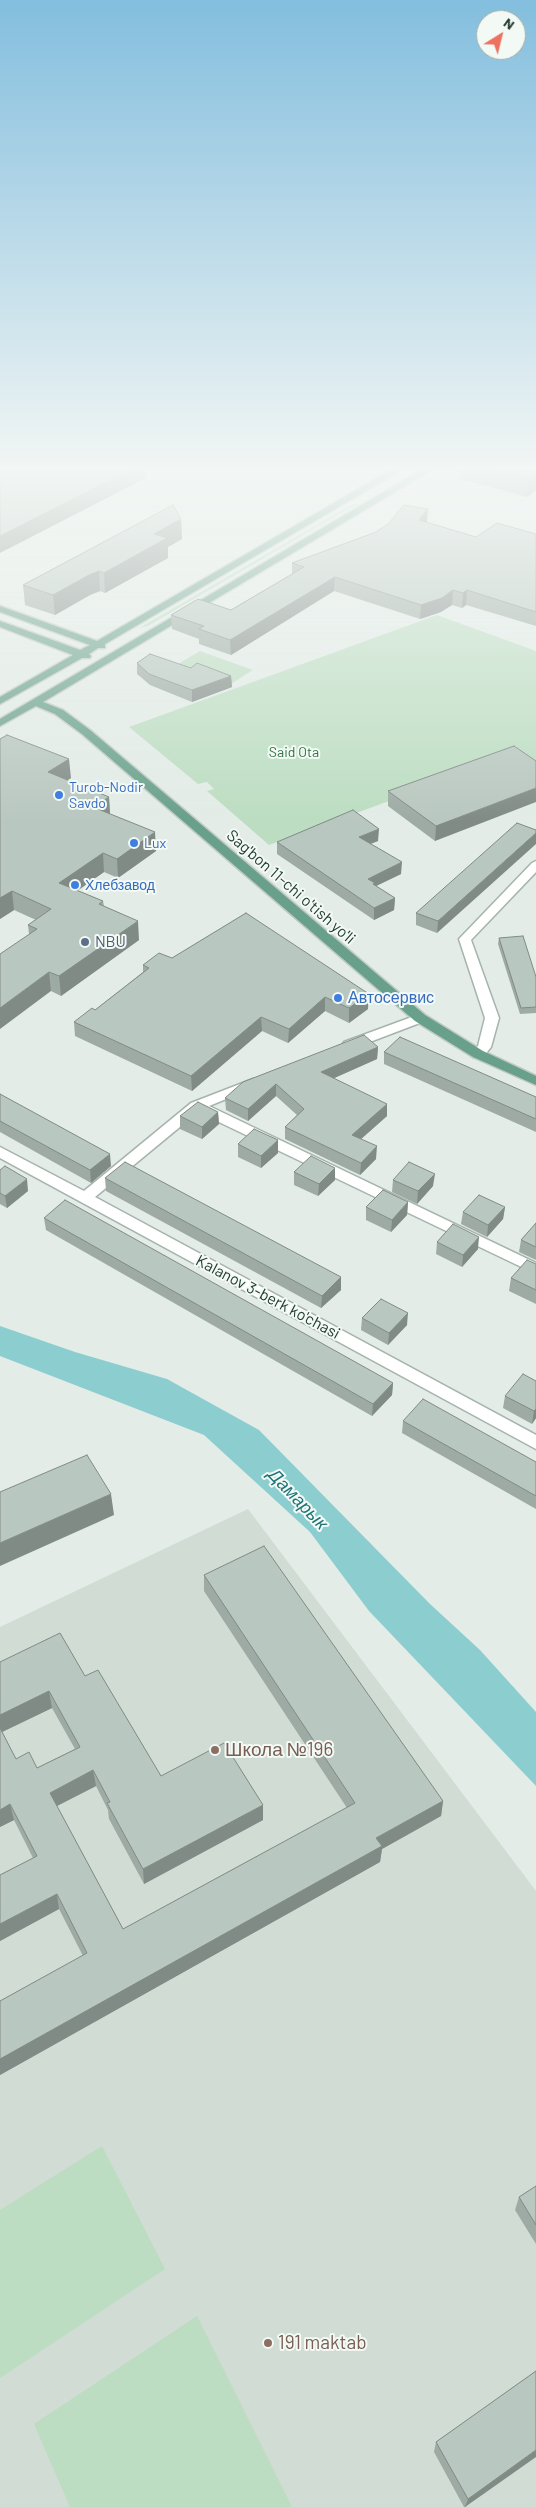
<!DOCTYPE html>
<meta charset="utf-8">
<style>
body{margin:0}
#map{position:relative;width:536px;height:2507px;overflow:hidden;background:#e3ece7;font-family:Barlow,sans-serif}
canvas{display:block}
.north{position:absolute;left:476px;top:10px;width:50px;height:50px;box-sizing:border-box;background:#f3f9f5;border:1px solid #a0aea7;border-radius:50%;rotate:36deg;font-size:14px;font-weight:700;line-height:20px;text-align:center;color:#233d33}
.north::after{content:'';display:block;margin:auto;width:18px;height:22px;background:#ee705f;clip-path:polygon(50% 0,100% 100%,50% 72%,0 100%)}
</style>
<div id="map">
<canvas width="536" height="2507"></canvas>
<div class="north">N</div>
</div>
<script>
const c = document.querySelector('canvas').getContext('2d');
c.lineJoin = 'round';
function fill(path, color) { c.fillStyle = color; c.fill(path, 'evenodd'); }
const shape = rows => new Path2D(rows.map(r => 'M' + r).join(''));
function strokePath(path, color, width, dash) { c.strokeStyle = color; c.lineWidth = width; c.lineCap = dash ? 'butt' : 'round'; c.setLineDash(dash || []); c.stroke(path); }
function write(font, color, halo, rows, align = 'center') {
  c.font = font + ' Barlow,sans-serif'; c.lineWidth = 4; c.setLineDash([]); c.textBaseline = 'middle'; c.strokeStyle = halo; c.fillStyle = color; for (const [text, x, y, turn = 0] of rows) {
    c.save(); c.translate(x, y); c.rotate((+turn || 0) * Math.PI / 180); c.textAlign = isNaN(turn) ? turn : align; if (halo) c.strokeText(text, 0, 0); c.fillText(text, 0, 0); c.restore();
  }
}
const built = shape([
 [248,1509,536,1891,536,2507,0,2507,0,1627]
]);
const green = shape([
 [352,504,357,504,148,626,139,628],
 [437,615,536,651,536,763,512,756,269,845,207,791,214,789,207,782,198,784,129,727],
 [200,651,253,670,231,684,178,664],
 [102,2146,165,2269,0,2378,0,2210],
 [197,2316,292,2507,70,2507,34,2424]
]);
const water = shape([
 [0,1326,75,1352,167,1379,259,1430,430,1604,480,1650,536,1712,536,1786,369,1611,310,1532,204,1435,0,1356]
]);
const minor = shape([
 [536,861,536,872,471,940,499,1018,491,1047,483,1057,473,1057,471,1054,478,1046,485,1018,459,939,532,863,536,861],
 [420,1014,427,1018,425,1021,354,1048,349,1049,342,1045,344,1042,420,1014],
 [253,1079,258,1080,260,1083,258,1086,209,1106,536,1263,536,1274,198,1112,95,1197,536,1435,536,1449,0,1158,0,1147,84,1191,191,1103,253,1079]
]);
const major = shape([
 [389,471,400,471,105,644,105,648,98,648,89,654,91,656,90,658,82,658,0,704,0,697,73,655,0,627,0,621,80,650,90,645,0,612,0,606,97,641,389,471],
 [419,471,430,471,43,702,63,710,90,730,425,1015,483,1051,536,1076,536,1085,473,1057,415,1021,82,734,55,714,36,706,0,726,0,719,419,471]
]);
const wall = shape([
 [461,471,536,471,527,497,460,479],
 [181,519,182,539,168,547,168,558,105,593,100,591,90,595,55,615,25,605,23,585],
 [427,523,476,537,536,534,536,626,466,605,462,608,452,605,441,612,420,619,334,591,231,655,199,644,199,639,172,629,171,615,231,610,292,574,292,563],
 [137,663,191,668,231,676,232,687,192,702,150,685,137,674],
 [0,739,71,778,67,780,109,797,110,814,156,851,118,878,104,872,77,891,103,901,104,906,139,940,61,996,51,991,29,934,28,925,36,920,14,910,0,919],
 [514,746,435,841,388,806,388,791],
 [378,841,371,844,401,874,376,886,395,898,394,910,374,920,277,854,277,842],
 [452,882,437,933,416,925,416,913],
 [246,913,368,1009,349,1023,325,1011,288,1043,262,1031,192,1091,75,1036,74,1022,95,1010,143,972,143,965,172,958],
 [499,938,536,977,536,1013,520,1014,498,944],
 [378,1047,377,1059,334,1078,387,1116,361,1139,376,1159,360,1175,285,1139,285,1127,297,1115,276,1096,248,1121,226,1110,225,1098],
 [384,1052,536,1097,536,1132,384,1064],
 [0,1094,111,1166,91,1183,0,1132],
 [218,1112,219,1124,202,1139,180,1129,180,1116],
 [238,1144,278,1153,261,1168,238,1157],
 [335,1168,335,1180,318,1196,294,1185,294,1172],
 [0,1170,28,1191,7,1208,0,1204],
 [105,1178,341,1277,341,1290,321,1308,106,1191],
 [393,1180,433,1186,417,1204,392,1192],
 [408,1202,407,1215,391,1232,366,1220,366,1207],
 [505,1207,503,1219,487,1237,461,1224,463,1212],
 [44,1218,393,1383,392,1395,372,1416,46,1230],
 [536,1223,536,1260,519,1252,521,1240],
 [437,1242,478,1249,462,1267,436,1254],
 [536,1264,536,1304,509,1291,511,1278],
 [362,1318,407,1325,388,1345,361,1330],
 [536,1381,536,1418,532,1424,503,1408,505,1396],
 [403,1421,536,1462,536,1509,402,1433],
 [204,1575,443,1801,441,1816,382,1849,380,1862,0,2075,0,2001,83,1956,59,1909,0,1941,0,1875,33,1858,14,1820,0,1827,0,1662,85,1676,161,1776,263,1820,144,1884,109,1819,108,1810,96,1786,57,1806,123,1929,347,1808,204,1591],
 [52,1708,75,1749,37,1768,16,1759,2,1732],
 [536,2186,536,2244,515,2210,519,2197],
 [536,2371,466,2507,464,2507,434,2452,436,2442]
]);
const shadedWall = shape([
 [128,471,145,471,146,478,0,553,0,536],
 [536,474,536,491,527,497,528,479],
 [428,509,427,523,419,520],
 [181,519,182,539,168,547,168,558,105,593,104,573,154,534],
 [99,571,100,591,90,595,55,615,53,595,89,575],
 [335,577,334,591,231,655,230,640],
 [453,590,452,605,441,612,420,619,421,605],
 [467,590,466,605,462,608,463,593],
 [231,676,232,687,192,702,192,690],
 [69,759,71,778,50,791,48,772],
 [536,788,536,802,435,841,436,826],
 [109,797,110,815,93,807],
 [379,829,378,841,358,848,359,837],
 [155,832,156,851,118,878,117,859],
 [536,833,536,844,437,933,438,921],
 [103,853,104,872,61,902,59,883],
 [402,862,401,874,374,887,368,879],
 [12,891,14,910,0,919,0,898],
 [395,898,394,910,374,920,374,908],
 [138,921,139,940,61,996,59,976],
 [49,972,51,991,0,1029,0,1008],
 [369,994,368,1009,349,1023,349,1008],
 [325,997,325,1011,288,1043,289,1029],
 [261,1017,262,1031,192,1091,191,1076],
 [378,1047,377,1059,321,1084,321,1072],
 [276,1084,276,1096,248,1121,248,1109],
 [387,1104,387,1116,352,1147,352,1135],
 [218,1112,219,1124,202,1139,202,1127],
 [278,1140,278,1153,261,1168,261,1156],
 [377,1146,376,1159,360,1175,361,1163],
 [110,1154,111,1166,91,1183,90,1170],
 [335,1168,335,1180,318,1196,319,1184],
 [435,1174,433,1186,417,1204,418,1191],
 [27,1179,28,1191,7,1208,5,1196],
 [408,1202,407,1215,391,1232,392,1220],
 [505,1207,503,1219,487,1237,488,1225],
 [479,1237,478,1249,462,1267,463,1255],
 [341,1277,341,1290,321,1308,322,1296],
 [408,1313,407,1325,388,1345,389,1333],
 [393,1383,392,1395,372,1416,373,1404],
 [536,1409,536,1418,532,1424,534,1411],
 [111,1494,114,1515,0,1566,0,1543],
 [49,1691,52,1708,0,1733,0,1715],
 [93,1770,96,1786,53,1808,50,1793],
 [443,1801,441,1816,382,1849,380,1862,0,2075,0,2059,376,1838],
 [10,1804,14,1820,0,1827,0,1810],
 [263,1805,263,1820,144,1884,143,1869],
 [57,1894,59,1909,0,1941,0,1924],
 [536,2450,536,2457,465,2507,468,2499]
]);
const building = shape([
 [0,471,128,471,0,536,0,471],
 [499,471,536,471,536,474,528,479,499,471],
 [173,505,181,519,154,534,167,538,104,573,99,571,89,575,53,595,23,585,173,505],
 [404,505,428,509,419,520,476,537,497,523,536,534,536,612,467,590,463,593,453,590,442,598,421,605,335,577,230,640,199,629,204,626,171,615,198,599,231,610,304,567,292,563,376,532,388,524,404,505],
 [150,654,191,668,197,663,231,676,192,690,149,674,137,663,150,654],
 [7,735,69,759,48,772,109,797,93,807,155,832,117,859,103,853,59,883,103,901,99,904,138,921,59,976,49,972,0,1008,0,954,37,929,28,925,51,909,12,891,0,898,0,739,7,735],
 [514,746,536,761,536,788,436,826,388,791,514,746],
 [353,810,379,829,359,837,402,862,368,879,375,883,373,884,395,898,374,908,277,842,353,810],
 [517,823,536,830,536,833,438,921,416,913,517,823],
 [246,913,369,994,349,1008,325,997,289,1029,261,1017,191,1076,74,1022,92,1008,95,1010,149,968,143,965,159,953,172,958,246,913],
 [523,936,536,977,536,1007,521,1008,499,938,523,936],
 [364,1035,378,1047,321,1072,387,1104,352,1135,377,1146,361,1163,285,1127,304,1109,276,1084,248,1109,225,1098,243,1082,364,1035],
 [400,1037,536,1097,536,1119,384,1052,400,1037],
 [0,1094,110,1154,90,1170,0,1121,0,1094],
 [198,1102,218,1112,202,1127,180,1116,198,1102],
 [254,1129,278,1140,261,1156,238,1144,254,1129],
 [311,1156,335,1168,319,1184,294,1172,311,1156],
 [125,1162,341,1277,322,1296,105,1178,125,1162],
 [409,1162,435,1174,418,1191,393,1180,409,1162],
 [5,1166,27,1179,5,1196,0,1193,0,1170,5,1166],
 [383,1190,408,1202,392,1220,366,1207,383,1190],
 [479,1195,505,1207,488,1225,463,1212,479,1195],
 [65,1200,393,1383,373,1404,44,1218,65,1200],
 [536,1223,536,1247,521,1240,536,1223],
 [453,1224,479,1237,463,1255,437,1242,453,1224],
 [527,1260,536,1264,536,1290,511,1278,527,1260],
 [381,1299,408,1313,389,1333,362,1318,381,1299],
 [523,1374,536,1381,536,1409,534,1411,505,1396,523,1374],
 [423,1399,536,1462,536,1496,403,1421,423,1399],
 [87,1455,111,1494,0,1543,0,1492,87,1455],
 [264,1546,443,1801,376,1838,382,1846,0,2059,0,2001,87,1953,57,1894,0,1924,0,1875,37,1856,10,1804,0,1810,0,1728,16,1759,29,1752,37,1768,80,1747,49,1691,0,1715,0,1662,60,1633,85,1676,98,1670,161,1776,224,1743,263,1805,143,1869,107,1803,110,1802,93,1770,50,1793,123,1929,355,1803,204,1575,264,1546],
 [536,2186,536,2225,519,2197,536,2186],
 [536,2371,536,2450,468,2499,436,2442,536,2371]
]);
const markers = [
 [59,795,5,"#3f7fe0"],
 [134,843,5,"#3f7fe0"],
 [75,885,5,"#3f7fe0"],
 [85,942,5,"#5c6f8a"],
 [338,998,5,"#3f7fe0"],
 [215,1750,5,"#8d6e63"],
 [268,2343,5,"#8d6e63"]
];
const farParknames = [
 ["Said Ota",294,752]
];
const farShopnames = [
 ["Turob-Nodir",69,787],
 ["Savdo",69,803],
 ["Lux",144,843],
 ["Хлебзавод",85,885]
];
const streetNames = [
 ["Sag'bon 11-chi o'tish yo'li",291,887,41],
 ["Kalanov 3-berk ko'chasi",268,1297,28]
];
const serviceNames = [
 ["NBU",95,942]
];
const shopNames = [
 ["Автосервис",348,998]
];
const waterNames = [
 ["Дамарык",298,1499,46]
];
const nearEducationnames = [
 ["Школа №196",225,1750],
 ["191 maktab",278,2343]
];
fill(built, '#d1dcd5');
fill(green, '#bcddc1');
fill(water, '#8cced0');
strokePath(minor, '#a6b4ad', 3);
strokePath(major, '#c1c9c6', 3);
fill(minor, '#fff');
fill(major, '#68a08b');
fill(wall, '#9eaba4');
fill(shadedWall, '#818b86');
fill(building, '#b8c7bf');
strokePath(building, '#818b86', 1);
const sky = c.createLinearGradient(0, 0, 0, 822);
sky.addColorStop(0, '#83bede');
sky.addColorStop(0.57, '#f2f6f4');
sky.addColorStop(1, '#f2f6f400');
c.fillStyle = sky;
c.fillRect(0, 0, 536, 822);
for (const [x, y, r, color] of markers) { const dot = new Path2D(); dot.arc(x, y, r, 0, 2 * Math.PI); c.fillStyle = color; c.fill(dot); strokePath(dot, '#f3f9f5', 2); }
write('14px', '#2e7340', '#f3f9f5', farParknames);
write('14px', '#366cbe', '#f3f9f5', farShopnames, 'left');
write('16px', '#233d33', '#f3f9f5', streetNames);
write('16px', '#4e5e75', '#f3f9f5', serviceNames, 'left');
write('16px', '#366cbe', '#f3f9f5', shopNames, 'left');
write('italic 18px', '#1e7477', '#f3f9f5', waterNames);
write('19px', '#785e54', '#f3f9f5', nearEducationnames, 'left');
</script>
